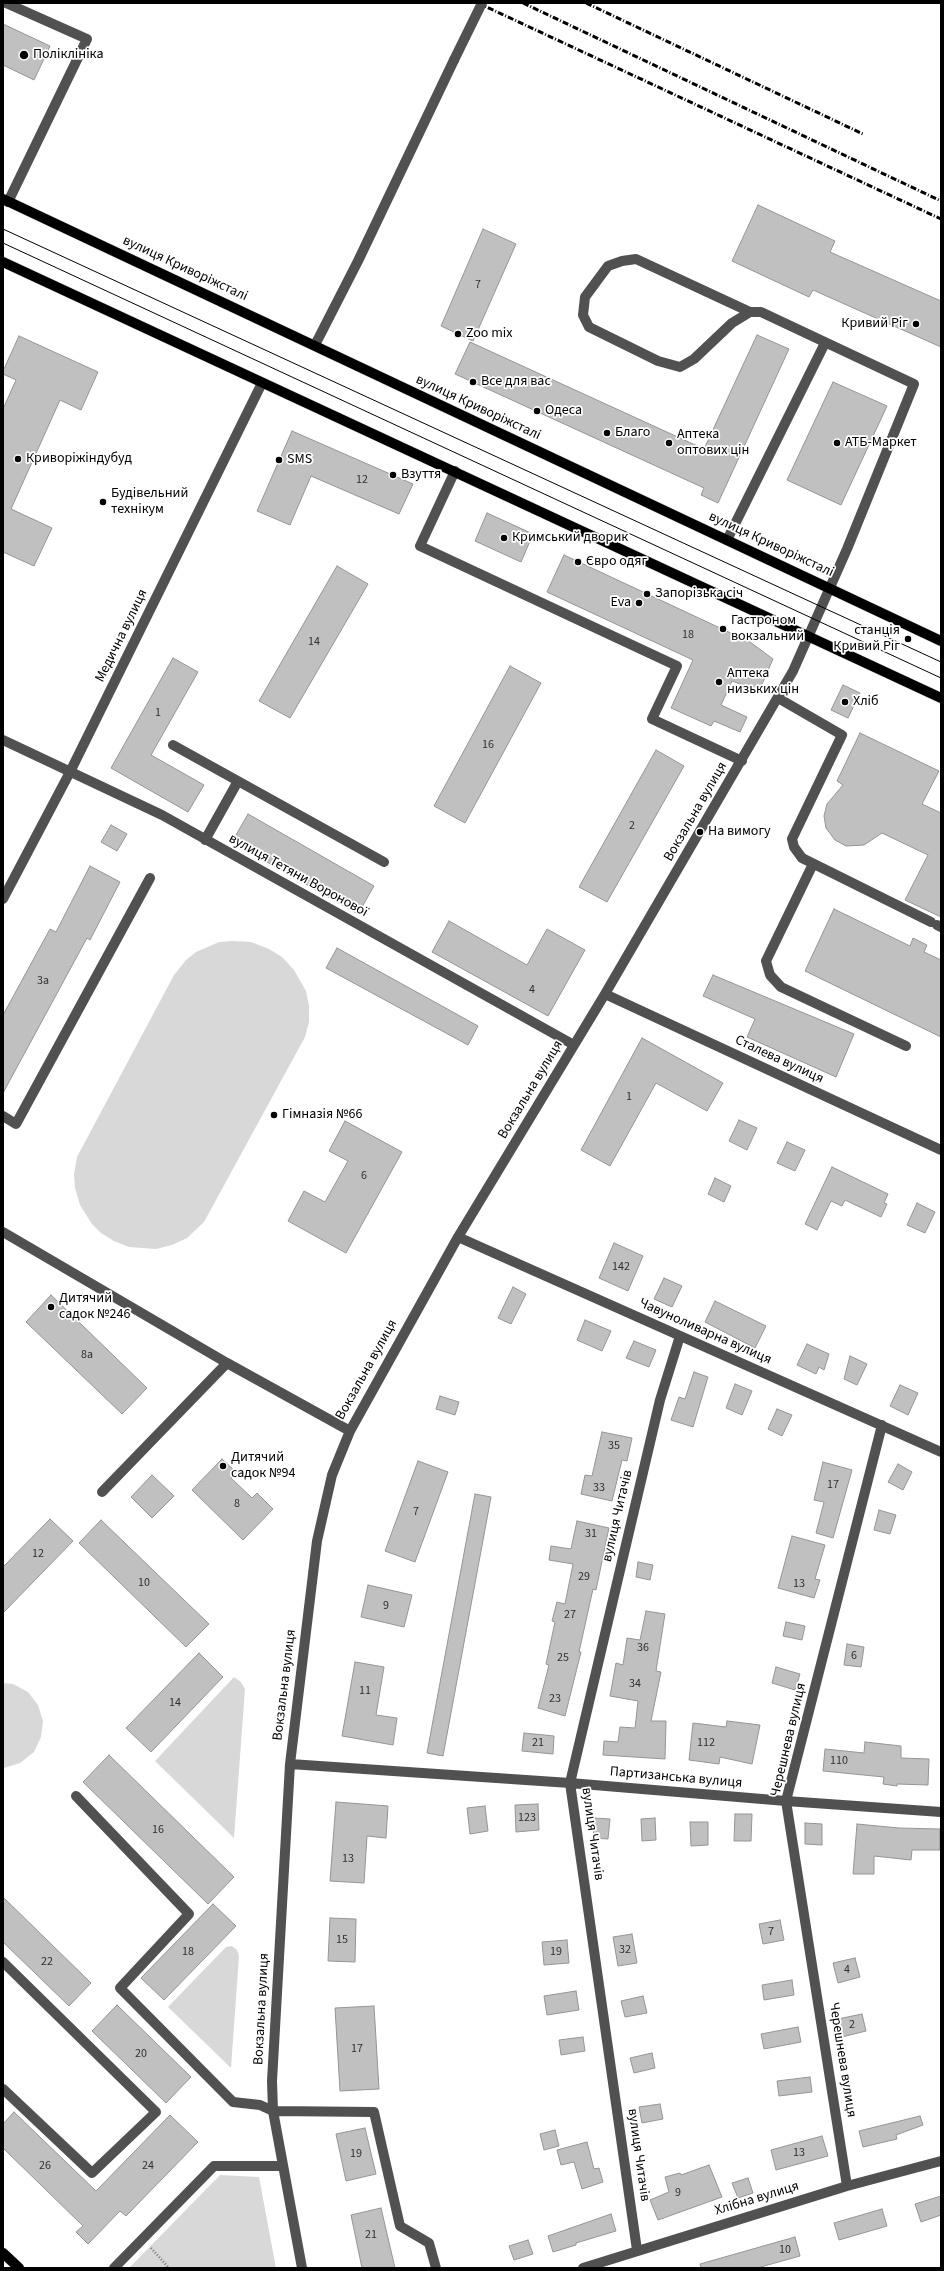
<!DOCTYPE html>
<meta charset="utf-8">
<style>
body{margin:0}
#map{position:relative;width:944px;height:2271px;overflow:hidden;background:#fff;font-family:"Source Sans 3",sans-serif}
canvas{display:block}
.frame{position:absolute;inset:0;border:4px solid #000;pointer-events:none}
</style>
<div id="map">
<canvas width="944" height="2271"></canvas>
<div class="frame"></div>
</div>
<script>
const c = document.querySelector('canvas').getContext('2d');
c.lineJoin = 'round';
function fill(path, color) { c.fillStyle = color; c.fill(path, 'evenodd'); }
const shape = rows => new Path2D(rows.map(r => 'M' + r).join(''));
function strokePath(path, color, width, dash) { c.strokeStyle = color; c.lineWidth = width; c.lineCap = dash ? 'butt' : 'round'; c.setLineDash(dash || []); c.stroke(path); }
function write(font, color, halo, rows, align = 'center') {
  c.font = font + ' "Source Sans 3",sans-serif'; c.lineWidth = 3.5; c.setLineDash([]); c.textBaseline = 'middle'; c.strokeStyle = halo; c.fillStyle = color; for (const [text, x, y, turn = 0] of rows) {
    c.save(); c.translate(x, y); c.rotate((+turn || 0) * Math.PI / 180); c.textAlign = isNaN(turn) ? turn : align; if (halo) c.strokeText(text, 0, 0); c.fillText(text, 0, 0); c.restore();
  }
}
const green = shape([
 [232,941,251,942,269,949,282,957,294,970,306,991,309,1006,309,1022,305,1037,204,1222,187,1238,172,1245,156,1249,129,1247,114,1241,101,1233,92,1224,80,1205,75,1188,74,1174,77,1157,174,975,186,960,196,952,219,942],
 [234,1677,241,1682,245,1689,234,1838,155,1761],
 [3,1683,13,1684,28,1692,38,1705,43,1721,41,1737,34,1752,20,1763,4,1768],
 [232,1946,237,1950,239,1956,231,2068,168,2007,226,1947],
 [220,2175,259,2177,276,2268,129,2268]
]);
const building = shape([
 [3,24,50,46,34,80,3,65,3,24],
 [758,205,835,241,830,252,941,301,941,347,813,290,809,297,732,261,758,205],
 [483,229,516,244,473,341,441,326,483,229],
 [757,335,789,349,718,503,701,495,704,488,455,374,470,342,704,449,757,335],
 [19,336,98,372,81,410,60,400,11,509,52,528,34,566,3,552,3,409,16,380,3,374,3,371,19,336],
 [833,382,887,406,841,505,787,480,833,382],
 [292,431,413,484,399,514,311,476,290,525,257,511,292,431],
 [487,513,533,534,521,562,475,541,487,513],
 [564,555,750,642,773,659,759,691,732,681,721,705,747,717,740,732,714,721,711,726,671,708,693,660,547,592,564,555],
 [337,566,368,584,290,718,259,701,337,566],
 [173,658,198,672,151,755,204,785,188,812,111,768,173,658],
 [510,666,541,683,465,823,434,806,510,666],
 [843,685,860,693,848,718,831,710,843,685],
 [860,733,939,771,922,804,941,813,941,917,905,900,928,855,882,833,864,845,846,846,835,840,826,828,824,816,827,804,843,785,837,781,860,733],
 [656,750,684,766,607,902,579,887,656,750],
 [248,814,374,886,358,914,232,842,248,814],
 [111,825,127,834,117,851,101,842,111,825],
 [90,866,120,882,90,940,87,938,3,1093,3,1015,50,929,56,932,90,866],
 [834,909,910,946,913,938,927,945,924,952,941,960,941,1037,805,971,834,909],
 [449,921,527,965,547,929,585,950,548,1016,432,952,449,921],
 [337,948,478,1026,468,1045,326,968,337,948],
 [713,975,854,1034,836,1077,747,1037,755,1019,703,996,713,975],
 [642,1038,723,1083,707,1111,656,1083,610,1166,581,1150,642,1038],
 [739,1120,757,1128,747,1150,729,1141,739,1120],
 [345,1121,402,1152,346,1253,288,1221,304,1191,325,1202,348,1161,329,1151,345,1121],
 [787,1142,805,1150,795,1171,777,1163,787,1142],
 [832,1167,888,1194,884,1203,887,1204,881,1217,845,1200,842,1206,831,1201,817,1230,805,1224,832,1167],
 [715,1178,731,1186,724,1202,708,1194,715,1178],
 [917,1203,935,1212,925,1233,907,1225,917,1203],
 [614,1243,643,1256,628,1291,599,1278,614,1243],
 [664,1278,682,1286,672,1307,654,1299,664,1278],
 [513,1287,526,1294,511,1324,498,1318,513,1287],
 [51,1295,147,1388,122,1414,26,1322,51,1295],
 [715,1301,766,1326,755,1348,705,1322,715,1301],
 [585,1320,611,1331,602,1351,577,1340,585,1320],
 [634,1341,656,1350,649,1367,626,1358,634,1341],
 [807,1344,829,1354,824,1370,819,1367,816,1374,797,1365,807,1344],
 [850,1356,867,1364,857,1385,844,1379,850,1356],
 [694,1372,708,1377,693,1427,671,1420,679,1397,685,1399,694,1372],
 [735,1384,752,1391,742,1415,726,1408,735,1384],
 [900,1385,918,1393,908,1415,890,1406,900,1385],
 [440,1396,459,1402,455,1415,436,1409,440,1396],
 [777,1409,792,1415,782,1436,768,1429,777,1409],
 [602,1432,632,1438,627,1461,622,1460,612,1501,581,1494,585,1475,592,1476,602,1432],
 [222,1459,236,1472,231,1478,252,1498,257,1493,273,1509,243,1540,192,1490,222,1459],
 [418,1461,448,1472,415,1562,385,1551,418,1461],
 [823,1462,852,1470,833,1538,816,1533,824,1502,814,1500,823,1462],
 [898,1464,912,1472,903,1490,888,1482,898,1464],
 [152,1475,174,1496,152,1518,131,1497,152,1475],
 [475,1494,491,1497,443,1756,427,1753,475,1494],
 [879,1510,896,1515,890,1534,874,1530,879,1510],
 [50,1519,73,1541,3,1613,3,1567,50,1519],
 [101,1520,209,1624,186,1647,79,1543,101,1520],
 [577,1521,609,1528,596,1590,593,1589,579,1652,581,1652,565,1716,538,1708,549,1665,546,1664,555,1622,552,1621,557,1602,565,1604,573,1564,549,1560,551,1546,571,1549,577,1521],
 [792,1536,825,1545,815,1579,820,1580,814,1598,778,1588,792,1536],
 [638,1562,653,1565,650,1580,636,1577,638,1562],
 [368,1585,412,1595,404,1627,361,1617,368,1585],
 [646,1611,665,1614,656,1671,661,1672,651,1721,666,1721,665,1759,603,1755,604,1741,618,1742,620,1727,635,1728,638,1701,610,1696,616,1663,623,1665,627,1638,640,1640,646,1611],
 [786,1622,805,1626,802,1640,783,1636,786,1622],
 [847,1644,864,1647,861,1667,844,1665,847,1644],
 [199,1653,223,1677,151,1752,126,1728,199,1653],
 [355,1662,384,1667,376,1715,397,1718,393,1745,342,1736,355,1662],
 [776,1667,800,1674,795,1690,772,1683,776,1667],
 [727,1721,760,1725,752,1764,720,1757,719,1764,689,1760,693,1723,726,1727,727,1721],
 [524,1733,554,1736,553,1754,522,1751,524,1733],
 [865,1742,901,1746,901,1758,929,1759,928,1785,897,1784,897,1786,883,1784,884,1777,823,1771,825,1749,864,1753,865,1742],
 [109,1755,234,1877,208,1904,83,1782,109,1755],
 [336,1802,388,1806,386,1838,367,1836,364,1883,330,1881,336,1802],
 [538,1804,539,1830,516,1832,515,1805,538,1804],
 [485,1806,488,1831,470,1834,467,1808,485,1806],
 [735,1814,752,1814,751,1841,734,1841,735,1814],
 [595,1818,610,1819,608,1839,593,1838,595,1818],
 [655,1818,656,1840,642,1841,641,1819,655,1818],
 [690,1822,708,1822,708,1845,691,1846,690,1822],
 [805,1823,822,1824,822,1845,805,1844,805,1823],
 [857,1824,899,1828,940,1829,940,1850,912,1850,911,1860,874,1856,874,1874,853,1874,857,1824],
 [3,1897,91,1983,69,2006,3,1942,3,1897],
 [213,1904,236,1926,164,2000,141,1978,213,1904],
 [330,1918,356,1919,355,1962,328,1961,330,1918],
 [780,1920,784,1940,763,1944,759,1924,780,1920],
 [632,1934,637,1963,618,1966,613,1937,632,1934],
 [567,1940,569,1963,544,1965,542,1942,567,1940],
 [855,1958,860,1977,838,1983,833,1963,855,1958],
 [792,1980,794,1995,764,2000,762,1985,792,1980],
 [576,1991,579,2010,547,2015,544,1996,576,1991],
 [643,1996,647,2013,625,2017,621,2001,643,1996],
 [117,2005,191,2077,166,2103,92,2031,117,2005],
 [374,2006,379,2089,340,2091,335,2008,374,2006],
 [862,2014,866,2031,842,2037,838,2019,862,2014],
 [798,2027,801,2042,764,2049,761,2034,798,2027],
 [583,2037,585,2051,561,2055,559,2040,583,2037],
 [652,2053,655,2068,634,2073,630,2058,652,2053],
 [810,2077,812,2092,779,2096,777,2081,810,2077],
 [660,2104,663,2119,642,2123,639,2107,660,2104],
 [14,2112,96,2191,170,2115,198,2142,126,2216,120,2211,88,2244,76,2232,83,2226,3,2148,3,2124,14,2112],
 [920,2116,923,2125,896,2135,897,2139,863,2147,859,2131,920,2116],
 [365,2128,376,2174,346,2181,336,2134,365,2128],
 [555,2130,559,2146,544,2150,540,2134,555,2130],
 [822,2136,828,2156,776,2170,771,2150,822,2136],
 [587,2142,594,2169,599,2168,603,2182,582,2189,574,2162,561,2165,557,2150,587,2142],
 [709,2165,722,2197,658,2220,650,2200,669,2192,665,2177,680,2173,681,2175,709,2165],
 [748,2178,753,2193,738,2198,732,2183,748,2178],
 [941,2196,941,2215,921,2222,915,2204,941,2196],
 [381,2208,395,2268,362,2268,351,2215,381,2208],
 [882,2209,887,2226,839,2240,834,2223,882,2209],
 [611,2214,616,2231,576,2243,576,2245,553,2252,548,2236,611,2214],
 [795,2237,800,2256,757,2268,701,2268,700,2264,795,2237],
 [528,2240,533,2254,514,2260,509,2246,528,2240]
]);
const path = shape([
 [151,2248,169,2268]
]);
const minor = shape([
 [6,3,87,39,8,202],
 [315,345,358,261,454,60],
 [455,471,420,546,677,666,652,719,742,761],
 [727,540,825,343],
 [778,698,842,735,792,839,794,847,802,858,931,922],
 [3,740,162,815,574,1045],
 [173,745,384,862],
 [205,840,238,781],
 [813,864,766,961,770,975,781,987,906,1046],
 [3,899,70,772,262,383],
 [937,925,941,927],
 [605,994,941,1150],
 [3,1116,16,1124,150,878],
 [3,1232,227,1363,350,1431],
 [458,1237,941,1452],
 [102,1492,227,1363],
 [290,1764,570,1783,786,1801,941,1812],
 [76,1796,189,1914,120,1988,233,2102,260,2105,273,2111,374,2112,400,2226,429,2243,436,2268],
 [3,1962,156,2112,92,2173,3,2089],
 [847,2186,786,1801,882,1425],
 [637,2250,570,1783,660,1400,680,1336],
 [114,2268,214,2166,283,2166],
 [302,2268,273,2111,272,2081,290,1764,317,1541,332,1475,350,1431,458,1237,605,994,793,671,847,549,914,384,761,312,750,312,732,323,694,359,680,367,658,361,589,327,583,315,585,297,608,266,622,261,636,259,750,312],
 [583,2268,847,2186,941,2161]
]);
const major = shape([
 [3,199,941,641],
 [3,262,941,698],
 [3,2253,19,2268]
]);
const tram = shape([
 [3,229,941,662],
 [3,243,941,678]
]);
const rail = shape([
 [478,3,941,219],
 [523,3,941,201],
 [586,3,863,134]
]);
const minorBridge = shape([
 [454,60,482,3]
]);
const markers = [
 [24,55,5,"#000"],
 [916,324,4,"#000"],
 [458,334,4,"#000"],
 [473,382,4,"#000"],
 [537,411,4,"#000"],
 [607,433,4,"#000"],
 [669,443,4,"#000"],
 [837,443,4,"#000"],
 [18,459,4,"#000"],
 [279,460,4,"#000"],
 [393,475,4,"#000"],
 [103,502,4,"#000"],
 [504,538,4,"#000"],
 [578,562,4,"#000"],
 [647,594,4,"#000"],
 [639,603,4,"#000"],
 [723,629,4,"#000"],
 [908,639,4,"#000"],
 [719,682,4,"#000"],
 [845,702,4,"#000"],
 [700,832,4,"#000"],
 [274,1115,4,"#000"],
 [51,1307,4,"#000"],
 [223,1466,4,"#000"]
];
const numberNames = [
 ["7",478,285],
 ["12",362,480],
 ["18",688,635],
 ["14",314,642],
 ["1",158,713],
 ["16",488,745],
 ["2",632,826],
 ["3а",43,981],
 ["4",532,990],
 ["1",629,1097],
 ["6",364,1176],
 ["142",621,1267],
 ["8а",87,1355],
 ["35",614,1446],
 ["17",833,1485],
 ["33",599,1488],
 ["8",237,1504],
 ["7",416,1512],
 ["31",591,1534],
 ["12",38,1554],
 ["29",584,1577],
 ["10",144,1583],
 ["13",799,1584],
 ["9",386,1606],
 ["27",570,1615],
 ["36",643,1648],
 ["6",854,1656],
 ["25",563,1658],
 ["34",635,1684],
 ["11",365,1691],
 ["23",555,1699],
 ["14",175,1703],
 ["21",538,1743],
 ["112",706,1743],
 ["110",839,1761],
 ["123",527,1818],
 ["16",158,1830],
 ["13",348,1859],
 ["7",771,1932],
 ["15",342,1940],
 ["32",625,1950],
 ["18",188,1952],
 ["19",556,1952],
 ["22",47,1962],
 ["4",847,1970],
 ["2",852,2025],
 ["17",357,2049],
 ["20",141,2054],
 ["13",799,2153],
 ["19",356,2154],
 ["26",45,2166],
 ["24",148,2166],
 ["9",678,2193],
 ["21",371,2235],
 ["10",785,2250]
];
const poiNames = [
 ["Поліклініка",33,55],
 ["Кривий Ріг",908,324,"right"],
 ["Zoo mix",466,334],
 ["Все для вас",481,382],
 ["Одеса",545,411],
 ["Благо",615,433],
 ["Аптека",677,435],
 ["оптових цін",677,451],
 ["АТБ-Маркет",845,443],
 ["Криворіжіндубуд",26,459],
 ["SMS",287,460],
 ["Взуття",401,475],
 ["Будівельний",111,494],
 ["технікум",111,510],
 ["Кримський дворик",512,538],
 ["Євро одяг",586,562],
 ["Запорізька січ",655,594],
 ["Eva",631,603,"right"],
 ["Гастроном",731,621],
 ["вокзальний",731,637],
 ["станція",900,631,"right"],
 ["Кривий Ріг",900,647,"right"],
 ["Аптека",727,674],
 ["низьких цін",727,690],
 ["Хліб",853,702],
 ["На вимогу",708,832],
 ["Гімназія №66",282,1115],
 ["Дитячий",59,1299],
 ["садок №246",59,1315],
 ["Дитячий",231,1458],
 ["садок №94",231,1474]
];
const streetNames = [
 ["вулиця Криворіжсталі",185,269,25],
 ["вулиця Криворіжсталі",478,408,25],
 ["вулиця Криворіжсталі",771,545,25],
 ["Медична вулиця",122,636,-64],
 ["Вокзальна вулиця",696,812,-60],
 ["вулиця Тетяни Воронової",298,876,29],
 ["Сталева вулиця",779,1060,25],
 ["Вокзальна вулиця",531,1090,-59],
 ["Чавуноливарна вулиця",705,1332,24],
 ["Вокзальна вулиця",367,1370,-61],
 ["вулиця Читачів",618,1516,-77],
 ["Вокзальна вулиця",285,1685,-83],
 ["Черешнева вулиця",789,1740,-77],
 ["Партизанська вулиця",676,1778,5],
 ["вулиця Читачів",592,1834,82],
 ["Вокзальна вулиця",262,2009,-87],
 ["Черешнева вулиця",842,2060,81],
 ["вулиця Читачів",638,2155,82],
 ["Хлібна вулиця",757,2199,-17]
];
fill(green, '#d8d8d8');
fill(building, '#c0c0c0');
strokePath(building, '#959595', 1);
strokePath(major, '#dbdbdb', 11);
strokePath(path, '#737373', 2.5, [1, 2]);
strokePath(minor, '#515151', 10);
strokePath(major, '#000', 10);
strokePath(tram, '#000', 1);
strokePath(rail, '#000', 3, [6, 2, 1, 2]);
strokePath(minorBridge, '#515151', 10);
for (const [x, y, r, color] of markers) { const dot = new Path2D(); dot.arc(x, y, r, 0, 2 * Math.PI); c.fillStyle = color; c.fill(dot); strokePath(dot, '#fff', 1.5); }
write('12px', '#303030', null, numberNames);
write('14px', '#000', '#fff', poiNames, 'left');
write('14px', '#000', '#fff', streetNames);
</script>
